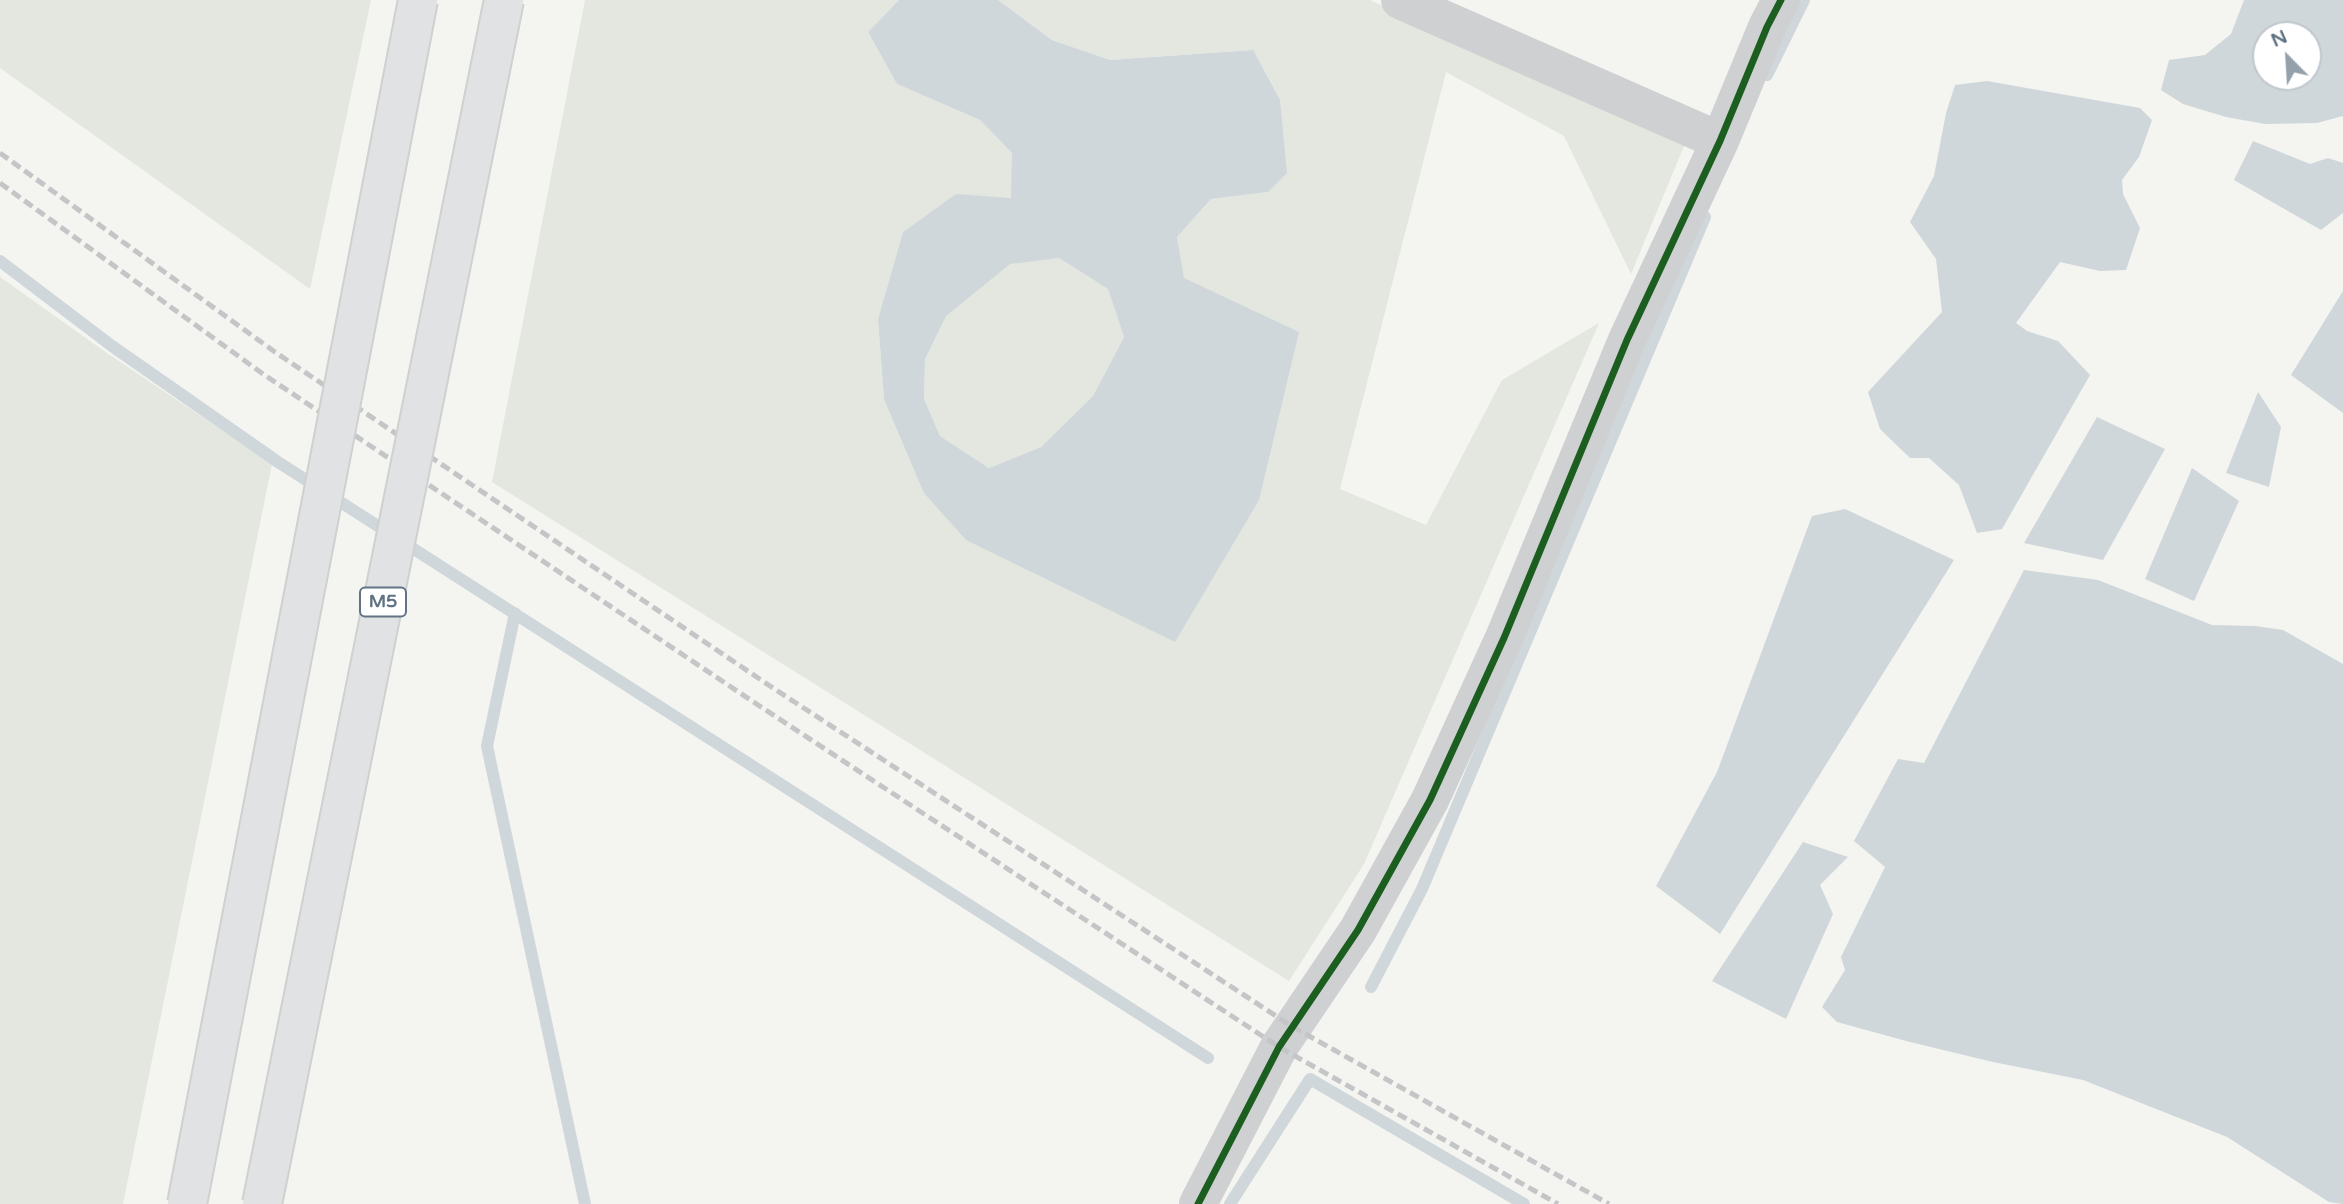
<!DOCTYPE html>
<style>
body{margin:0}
#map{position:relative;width:2343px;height:1204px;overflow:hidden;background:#f4f4f1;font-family:"Varela Round",sans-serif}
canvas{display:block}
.north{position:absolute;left:2252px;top:21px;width:70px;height:70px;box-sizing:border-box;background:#fff;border:2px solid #c0c7ce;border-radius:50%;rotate:336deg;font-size:19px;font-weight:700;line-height:28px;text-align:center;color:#617384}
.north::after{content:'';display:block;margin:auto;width:24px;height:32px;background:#94a0aa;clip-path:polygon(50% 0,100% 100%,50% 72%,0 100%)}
</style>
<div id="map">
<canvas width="2343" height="1204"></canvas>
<div class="north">N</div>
</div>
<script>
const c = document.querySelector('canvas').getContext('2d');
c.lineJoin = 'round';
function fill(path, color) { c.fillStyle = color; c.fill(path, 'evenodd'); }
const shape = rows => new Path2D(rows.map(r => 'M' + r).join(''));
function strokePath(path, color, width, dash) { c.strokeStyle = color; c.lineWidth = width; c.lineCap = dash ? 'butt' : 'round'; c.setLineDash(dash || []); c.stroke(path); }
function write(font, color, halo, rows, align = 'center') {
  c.font = font + ' "Varela Round",sans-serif'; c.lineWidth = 7; c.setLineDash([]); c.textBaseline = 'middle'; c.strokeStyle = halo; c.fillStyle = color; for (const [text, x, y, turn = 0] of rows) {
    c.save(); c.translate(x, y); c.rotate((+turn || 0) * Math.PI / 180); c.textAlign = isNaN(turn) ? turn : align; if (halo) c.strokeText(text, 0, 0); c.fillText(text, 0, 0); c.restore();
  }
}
const green = shape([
 [0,0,371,0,310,289,0,68],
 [585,0,899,0,868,32,897,84,980,120,1012,153,1012,198,956,195,903,232,878,319,884,400,1174,642,1183,278,1177,237,1211,199,1268,192,1252,50,1110,60,1052,40,998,0,1370,0,1684,146,1631,274,1564,136,1446,72,1340,489,1426,525,1502,380,1599,323,1364,864,1289,981,492,482],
 [1059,258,1108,289,1124,337,1093,396,1041,447,989,468,940,436,924,399,925,359,945,316,1010,263],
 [0,277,104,351,272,464,123,1204,0,1204]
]);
const water = shape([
 [899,0,998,0,1052,40,1110,60,1253,50,1280,100,1287,173,1268,192,1211,199,1177,237,1184,278,1299,332,1259,500,1175,642,966,540,924,493,884,399,878,319,903,232,956,194,1011,198,1012,153,980,120,897,84,868,32],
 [1059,258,1108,289,1124,337,1093,396,1041,447,989,468,940,436,924,399,925,359,946,316,1010,264],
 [2244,0,2343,0,2343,116,2317,123,2265,124,2226,117,2183,104,2161,90,2169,60,2205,55,2231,34],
 [2266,35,2308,35,2308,77,2266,77],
 [1987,81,2140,108,2152,120,2139,157,2122,180,2123,194,2140,228,2126,270,2100,271,2060,262,2016,323,2027,331,2058,341,2090,375,2002,529,1977,533,1959,485,1929,458,1910,458,1880,429,1868,392,1942,312,1936,259,1910,222,1934,176,1946,113,1955,85],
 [2253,141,2310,164,2328,158,2343,163,2343,213,2321,230,2234,180],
 [2343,291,2343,413,2291,375],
 [2258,392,2281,427,2269,487,2226,473],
 [2097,417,2165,449,2103,560,2024,543],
 [2192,468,2239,501,2194,601,2145,579],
 [1845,509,1954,560,1720,934,1656,886,1717,772,1812,516],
 [2024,570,2098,580,2212,625,2255,626,2283,630,2343,664,2343,1204,2329,1202,2227,1137,2083,1080,1993,1062,1906,1041,1837,1022,1822,1007,1845,970,1841,957,1885,867,1854,841,1898,759,1924,763],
 [1803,842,1848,857,1820,885,1833,914,1786,1019,1712,981]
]);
const stream = shape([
 [1767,75,1804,0],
 [0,261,112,346,278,462,1208,1058],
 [515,613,487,746,585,1204],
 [1371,987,1422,889,1705,217],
 [1230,1204,1310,1079,1524,1204]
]);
const street = shape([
 [1400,0,1720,141],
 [1198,1204,1279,1047,1358,930,1430,800,1504,638,1627,340,1720,141,1767,27,1781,0]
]);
const rail = shape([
 [0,153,275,352,770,686,1293,1027,1609,1204],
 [0,183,263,374,758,705,1279,1047,1558,1204]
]);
const highwayBridge = shape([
 [187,1204,418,0],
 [262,1204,504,0]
]);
const cycleway = shape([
 [1198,1204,1279,1047,1358,930,1430,800,1504,638,1627,340,1720,141,1767,27,1781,0]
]);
const shields = [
 [383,602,46]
];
const shieldNames = [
 ["M5",383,602]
];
fill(green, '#e3e7df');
fill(water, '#cfd7da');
strokePath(stream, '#cfd7da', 12);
strokePath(street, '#cfd0d1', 38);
strokePath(rail, '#c4c5c6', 5, [10, 5]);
strokePath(highwayBridge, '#cfd1d1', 42, []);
strokePath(highwayBridge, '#e1e2e3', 38);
strokePath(cycleway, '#1b5e20', 7);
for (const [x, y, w] of shields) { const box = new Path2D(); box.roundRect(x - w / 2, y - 14.5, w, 29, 5); c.fillStyle = '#fff'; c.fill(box); strokePath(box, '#617384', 2); }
write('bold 18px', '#617384', null, shieldNames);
</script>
